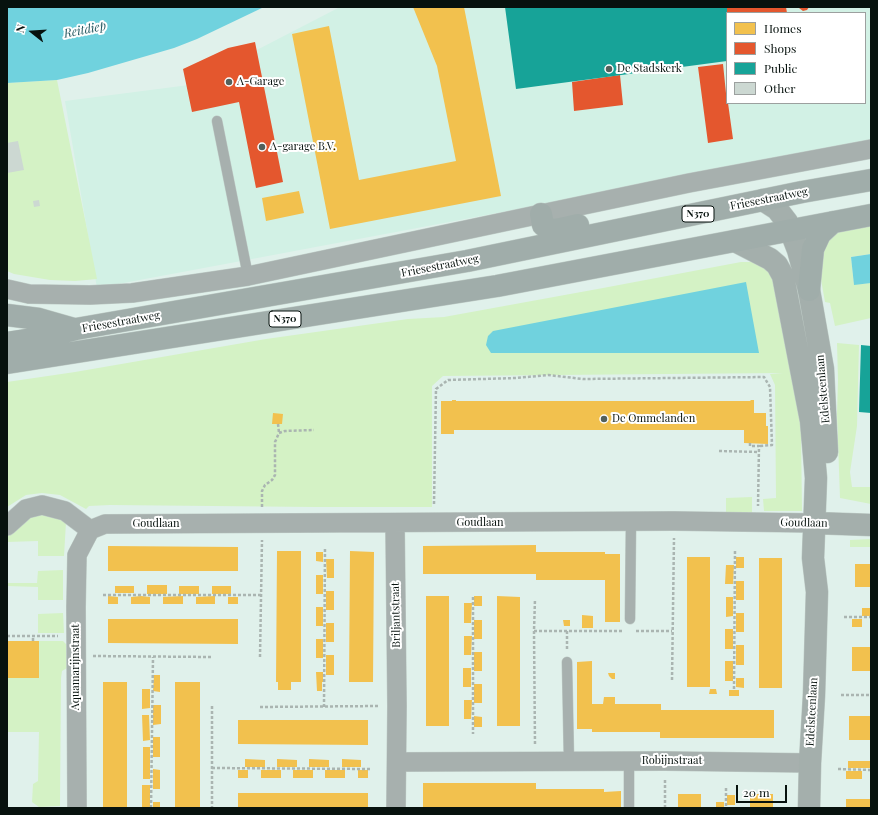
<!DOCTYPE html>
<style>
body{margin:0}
#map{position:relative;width:878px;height:815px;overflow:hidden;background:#e0f1eb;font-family:"Playfair Display",serif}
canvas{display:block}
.frame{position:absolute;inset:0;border:8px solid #07120e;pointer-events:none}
.legend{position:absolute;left:726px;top:12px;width:140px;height:92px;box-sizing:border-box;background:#fff;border:1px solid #9ca09f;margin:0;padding:5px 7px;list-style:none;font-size:12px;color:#07120e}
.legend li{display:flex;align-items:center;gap:8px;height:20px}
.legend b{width:20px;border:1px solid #9ca09f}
.north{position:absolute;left:12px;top:12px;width:40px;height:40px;-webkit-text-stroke:3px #fff;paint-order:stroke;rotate:287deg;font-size:11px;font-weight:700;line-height:16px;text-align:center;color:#07120e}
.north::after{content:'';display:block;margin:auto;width:14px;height:18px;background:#07120e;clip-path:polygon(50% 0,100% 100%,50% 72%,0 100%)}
.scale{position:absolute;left:736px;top:785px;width:51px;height:18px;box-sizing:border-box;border:2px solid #07120e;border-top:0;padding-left:5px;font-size:12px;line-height:14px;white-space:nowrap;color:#07120e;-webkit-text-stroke:3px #fff;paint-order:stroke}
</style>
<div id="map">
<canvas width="878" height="815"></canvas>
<div class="frame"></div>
<ul class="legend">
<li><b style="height:11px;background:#f2c14e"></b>Homes</li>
<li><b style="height:11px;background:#e4572e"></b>Shops</li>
<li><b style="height:11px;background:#17a398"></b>Public</li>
<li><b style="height:11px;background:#ccd8d2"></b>Other</li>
</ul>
<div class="north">N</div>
<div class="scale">20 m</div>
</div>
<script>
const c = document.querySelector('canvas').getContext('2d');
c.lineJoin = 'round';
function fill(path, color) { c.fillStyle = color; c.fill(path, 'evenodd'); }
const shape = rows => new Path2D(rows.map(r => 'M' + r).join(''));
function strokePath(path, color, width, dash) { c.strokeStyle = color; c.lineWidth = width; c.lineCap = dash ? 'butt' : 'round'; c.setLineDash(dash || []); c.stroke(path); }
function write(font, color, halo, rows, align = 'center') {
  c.font = font + ' "Playfair Display",serif'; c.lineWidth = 4; c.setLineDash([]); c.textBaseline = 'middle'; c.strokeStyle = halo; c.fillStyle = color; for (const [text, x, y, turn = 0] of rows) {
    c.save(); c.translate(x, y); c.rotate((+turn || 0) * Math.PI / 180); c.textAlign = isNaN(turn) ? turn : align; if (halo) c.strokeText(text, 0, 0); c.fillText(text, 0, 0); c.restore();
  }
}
const built = shape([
 [340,7,871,7,871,143,97,288,65,101,189,85],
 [727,13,865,13,865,103,727,103]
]);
const green = shape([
 [57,80,97,279,75,281,50,280,14,274,7,271,7,83],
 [871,225,871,254,851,257,854,284,871,283,871,318,835,326,830,303,825,302,820,274,819,252,836,231],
 [741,262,752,262,772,272,798,373,801,433,802,511,764,511,763,499,776,498,775,385,770,374,783,373,443,376,432,386,432,507,315,507,110,505,89,506,86,509,60,495,42,493,26,495,7,507,7,382,75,372,266,339,408,319,444,317,603,288],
 [837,343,859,345,857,426,850,472,852,487,871,487,871,504,840,498,837,414,838,380],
 [752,497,752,513,726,513,726,498],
 [39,513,55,514,66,522,64,556,38,556,38,541,7,542,7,534,20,523],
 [871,539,871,547,850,547,850,540],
 [63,570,63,600,38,600,38,587,7,586,7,583,37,583,38,571],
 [63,613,64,633,38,633,38,614],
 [39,641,63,641,66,644,67,668,62,671,61,678,60,806,39,807,32,802,33,784,38,781,39,732,7,732,7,678,39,678]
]);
const water = shape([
 [7,7,264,7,197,39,174,48,88,73,57,80,7,83],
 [871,254,871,283,854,285,851,257],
 [746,282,759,353,491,353,486,345,488,336,493,331]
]);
const homes = shape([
 [413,7,464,7,501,196,330,229,292,34,329,26,359,180,456,161,437,66],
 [299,191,304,213,266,221,262,198],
 [452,400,456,400,456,401,750,401,751,400,754,400,754,413,766,413,766,426,768,426,768,444,744,443,744,430,454,430,454,434,441,434,441,401,452,401],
 [273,413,283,414,282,424,272,424],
 [536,545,536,552,605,552,605,554,620,554,620,622,605,622,605,580,536,580,536,574,423,574,423,546],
 [108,546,238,547,238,571,108,571],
 [277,551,301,551,301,682,291,682,291,690,278,690,278,682,276,682],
 [350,551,374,552,373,682,349,682],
 [316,552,323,552,323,562,316,561],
 [687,557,710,557,710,687,687,687],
 [736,557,744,557,744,568,736,568],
 [759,558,782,558,782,688,759,688],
 [326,559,334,559,334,578,327,578],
 [855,564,871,564,871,587,855,587],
 [726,565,734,565,733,584,725,584],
 [316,575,323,575,323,594,316,594],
 [736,581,744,581,744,600,736,600],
 [147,585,167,585,167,594,147,594],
 [115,586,134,586,134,593,115,593],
 [179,586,199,586,199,594,179,594],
 [212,586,231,586,231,594,212,594],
 [326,591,334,591,334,610,326,610],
 [108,596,118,597,118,604,108,604],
 [141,596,150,597,150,604,131,604,131,597],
 [183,596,183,604,163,604,163,597],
 [215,596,215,604,196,604,196,597],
 [426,596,449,596,449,726,426,726],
 [474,596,482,596,482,606,474,606],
 [497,596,520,597,520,726,497,726],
 [228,597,238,597,238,604,228,604],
 [726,597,733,597,733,616,726,617],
 [464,603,472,603,471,623,464,623],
 [316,607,323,607,323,626,316,626],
 [862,608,871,608,871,616,862,616],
 [736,613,744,613,744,632,736,632],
 [582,615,593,616,593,628,582,628],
 [108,619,238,619,238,644,108,643],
 [852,619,862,619,862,627,852,627],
 [474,620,482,620,482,639,474,639],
 [563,620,570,620,570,626,564,626],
 [326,623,334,623,334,642,326,642],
 [725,629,733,629,733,649,725,649],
 [464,636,472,636,471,655,464,655],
 [316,639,323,639,323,658,316,658],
 [7,641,39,641,39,678,7,678],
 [736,645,744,645,744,665,736,665],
 [852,647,871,647,871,671,852,671],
 [474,652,482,652,482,671,474,671],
 [326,655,334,655,334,675,326,675],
 [592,661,592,704,603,704,604,697,615,697,615,704,661,704,661,710,774,710,774,738,660,738,660,732,592,732,592,729,577,729,577,662],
 [725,661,733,661,733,681,725,681],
 [463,668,471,668,471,687,463,687],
 [316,672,323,672,323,682,322,682,322,691,317,691],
 [608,673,615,673,615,679,612,679,609,676],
 [154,675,160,675,160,692,153,691],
 [736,678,744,678,744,688,736,687],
 [103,682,127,682,127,808,103,808],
 [175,682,200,682,200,808,175,808],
 [474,684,482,684,482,703,474,703],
 [142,689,150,689,150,708,142,709],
 [710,689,716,689,717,694,709,694],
 [729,690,739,690,739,696,729,696],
 [464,700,472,700,471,719,464,719],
 [153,705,161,705,161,724,153,725],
 [142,715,149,715,150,740,143,741],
 [474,716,482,717,482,727,474,727],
 [849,716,871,716,871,740,849,740],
 [238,720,368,720,368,745,238,744],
 [153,737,160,737,160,757,153,757],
 [143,747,150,747,150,779,143,779],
 [245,759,265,760,265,767,245,767],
 [277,759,297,760,297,767,277,767],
 [309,759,329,760,329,767,309,767],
 [342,759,361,760,361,767,342,767],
 [848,761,871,761,871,768,848,768],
 [153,769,160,770,160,789,153,789],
 [238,770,248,770,248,778,238,778],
 [261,770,281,770,281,778,261,778],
 [293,770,313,770,313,778,293,778],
 [325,770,345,770,345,778,325,778],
 [358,770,368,770,368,778,358,778],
 [846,771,862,771,862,779,846,779],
 [423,783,536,783,536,789,604,789,604,792,621,791,621,808,423,808],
 [142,785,150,785,150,808,142,808],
 [238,793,368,793,368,808,238,808],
 [678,794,701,794,701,808,678,808],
 [750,794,773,794,773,808,750,808],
 [727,795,735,795,735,805,727,805],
 [846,799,871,799,871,808,846,808],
 [153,802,160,802,160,808,153,808],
 [716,802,724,802,724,808,716,808]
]);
const shops = shape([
 [727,7,786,7,787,13,727,13],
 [800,7,809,7,807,10,803,11,799,8],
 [255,42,283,182,256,188,239,102,192,112,183,69,228,48],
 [723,64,727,103,728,103,733,139,708,143,698,67],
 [620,75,623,105,574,111,572,82]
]);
const public = shape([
 [505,7,727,7,727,61,516,89],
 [861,345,871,346,871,413,859,412]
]);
const building = shape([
 [18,141,24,170,7,173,7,143],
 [39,200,40,206,34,207,33,201]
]);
const path = shape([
 [278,424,279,433],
 [750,443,750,446,759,446,758,506],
 [719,451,759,452],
 [434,504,436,389,448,380,516,378,548,375,583,379,764,377,770,387,772,445,759,446],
 [262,507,262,491,265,485,272,480,275,475,275,442,279,433,285,431,314,430],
 [103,595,261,595],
 [473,597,473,734],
 [844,617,871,617],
 [534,631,623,631],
 [567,631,567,651],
 [636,631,672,631],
 [7,636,58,636],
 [33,641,33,636],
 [93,656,212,657],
 [260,657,262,540],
 [672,680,674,538],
 [734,689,735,551],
 [841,695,871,695],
 [212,706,212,808],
 [260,707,379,706],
 [324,707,325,547],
 [535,744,534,631,535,599],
 [212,768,371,769],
 [838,769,871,770],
 [726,788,726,808],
 [151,808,153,657],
 [665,808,665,778]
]);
const lane = shape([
 [217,121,248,276],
 [630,619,631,521],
 [567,662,569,762],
 [629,808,629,761]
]);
const street = shape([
 [7,289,29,294,90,295,132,293,248,276,541,214,689,183,871,149],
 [395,523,397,706,396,808],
 [7,526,26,509,42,505,65,511,90,530],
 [90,530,105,524,674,521,814,523],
 [397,762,665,761,810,763],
 [77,808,76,607,77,555,90,530]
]);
const secondary = shape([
 [763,200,777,209,787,222,798,250,809,290,823,369,827,452],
 [735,241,770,259,777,265,783,276,811,421,816,478,813,558,817,592,814,695,810,763,809,808],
 [814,523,871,525]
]);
const highway = shape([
 [541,214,543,225,548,229,556,230,578,225],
 [809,290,813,249,820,234,833,222],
 [7,315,39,319,74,329],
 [7,343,40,338,76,329,467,261,802,192,871,180],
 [7,363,497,286,871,215]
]);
const markers = [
 [609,69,4,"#53605b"],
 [229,82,4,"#53605b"],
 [262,147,4,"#53605b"],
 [604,419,4,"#53605b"]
];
const shields = [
 [698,214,32],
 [285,319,32]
];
const shieldNames = [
 ["N370",698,214],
 ["N370",285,319]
];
const poiNames = [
 ["De Stadskerk",617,69],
 ["A-Garage",237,82],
 ["A-garage B.V.",270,147],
 ["De Ommelanden",612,419]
];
const streetNames = [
 ["Friesestraatweg",769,199,-11],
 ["Friesestraatweg",440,266,-11],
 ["Friesestraatweg",121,322,-10],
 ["Edelsteenlaan",823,389,-95],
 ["Goudlaan",480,523],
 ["Goudlaan",804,523,1],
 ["Goudlaan",156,524],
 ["Briljantstraat",396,615,-91],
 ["Aquamarijnstraat",76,667,-90],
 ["Edelsteenlaan",812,712,-87],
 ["Robijnstraat",672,761]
];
const waterNames = [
 ["Reitdiep",85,30,-11]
];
fill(built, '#d2f1e5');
fill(green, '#d4f2c5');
fill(water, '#70d2de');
fill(homes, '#f2c14e');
fill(shops, '#e4572e');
fill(public, '#17a398');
fill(building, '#ccd8d2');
strokePath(lane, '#bfccc7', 11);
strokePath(street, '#bfccc7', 20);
strokePath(secondary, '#bfccc7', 23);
strokePath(highway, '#bfccc7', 23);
strokePath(path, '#aab5b1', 2.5, [3, 2]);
strokePath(lane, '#a7b0ae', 10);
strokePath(street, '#a7b0ae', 19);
strokePath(secondary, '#a4afac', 22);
strokePath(highway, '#a0adaa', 22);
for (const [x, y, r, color] of markers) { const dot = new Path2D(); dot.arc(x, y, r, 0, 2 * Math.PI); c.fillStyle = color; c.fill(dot); strokePath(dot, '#fff', 1.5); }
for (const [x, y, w] of shields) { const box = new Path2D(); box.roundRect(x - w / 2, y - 8, w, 16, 3); c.fillStyle = '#fff'; c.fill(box); strokePath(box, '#07120e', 1); }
write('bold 10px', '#07120e', null, shieldNames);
write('11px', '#07120e', '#fff', poiNames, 'left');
write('11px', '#07120e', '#fff', streetNames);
write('italic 12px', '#1f555d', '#fff', waterNames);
</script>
